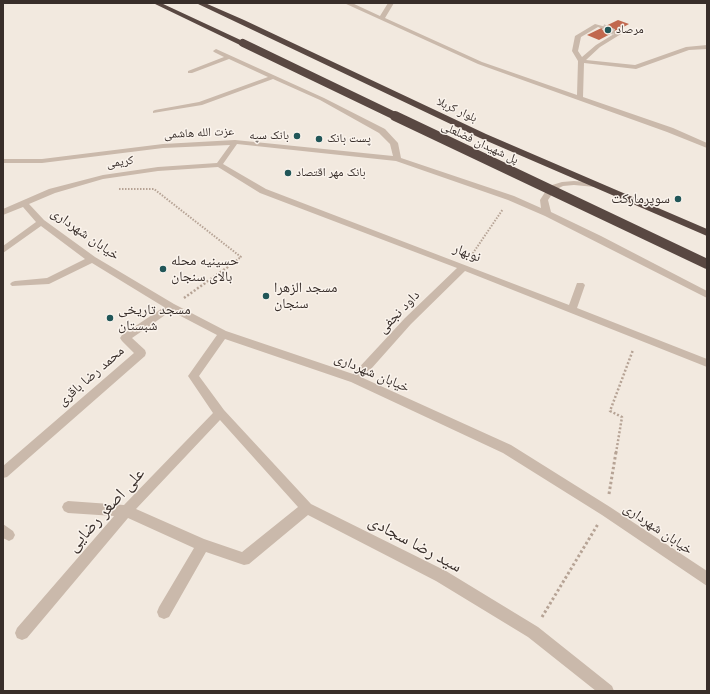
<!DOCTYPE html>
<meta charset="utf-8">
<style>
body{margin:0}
#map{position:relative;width:710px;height:694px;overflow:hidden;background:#f2e9df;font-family:"Open Sans",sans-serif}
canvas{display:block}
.frame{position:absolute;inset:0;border:4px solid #382e2a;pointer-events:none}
</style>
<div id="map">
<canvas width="710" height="694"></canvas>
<div class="frame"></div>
</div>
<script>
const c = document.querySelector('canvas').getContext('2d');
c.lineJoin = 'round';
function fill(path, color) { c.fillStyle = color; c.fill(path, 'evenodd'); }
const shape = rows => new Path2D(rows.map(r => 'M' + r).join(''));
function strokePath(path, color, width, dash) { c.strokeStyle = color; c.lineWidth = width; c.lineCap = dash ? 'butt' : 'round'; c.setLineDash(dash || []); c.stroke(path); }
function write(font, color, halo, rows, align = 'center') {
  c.font = font + ' "Open Sans","Noto Naskh Arabic",sans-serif'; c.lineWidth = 3; c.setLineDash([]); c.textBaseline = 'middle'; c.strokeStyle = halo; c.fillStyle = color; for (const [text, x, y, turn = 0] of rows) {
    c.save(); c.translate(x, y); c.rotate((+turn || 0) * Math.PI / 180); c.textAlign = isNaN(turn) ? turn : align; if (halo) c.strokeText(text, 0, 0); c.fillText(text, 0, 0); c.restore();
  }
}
const building = shape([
 [618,20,629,24,599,40,587,35]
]);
const minorTunnel = shape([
 [603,27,614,32]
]);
const pathFar2 = shape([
 [119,189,154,189,241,257,230,265],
 [471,256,503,209]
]);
const pathFar1 = shape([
 [184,298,232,264],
 [616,453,622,417,610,411,633,350]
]);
const path = shape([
 [609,494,616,452],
 [542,617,598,524]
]);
const minor = shape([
 [344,3,352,3,380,16,388,3,394,3,385,18,482,62,577,95,578,61,572,51,575,36,595,24,606,27,603,29,598,27,581,37,578,51,582,57,596,45,614,34,611,32,612,31,616,31,621,34,600,47,586,60,635,65,686,47,707,45,707,49,689,50,636,69,584,63,583,97,673,128,707,143,707,148,667,132,478,64,344,3],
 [216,49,324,98,385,129,398,143,401,158,514,196,541,208,540,200,549,186,562,182,574,181,598,183,599,185,595,187,574,185,563,186,555,190,548,200,551,212,601,236,707,291,707,298,545,216,508,200,396,161,237,144,223,164,266,189,569,305,577,283,583,283,585,285,577,308,707,359,707,367,465,271,411,324,363,378,511,445,610,507,707,571,707,586,602,515,503,453,351,382,225,339,199,376,224,410,311,504,446,571,538,627,612,686,614,691,596,691,528,637,436,581,308,515,249,564,244,565,206,552,169,617,164,619,159,617,157,612,159,607,194,548,128,518,27,638,22,640,17,638,15,633,17,628,114,516,68,513,64,511,62,507,64,503,68,501,124,505,213,413,188,376,217,335,171,311,132,338,145,350,146,353,145,356,7,477,3,478,3,466,134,353,122,341,120,338,122,335,164,307,92,263,49,284,12,286,10,284,12,282,15,281,47,278,85,259,41,226,3,253,3,246,36,222,23,207,3,215,3,209,49,189,103,175,158,167,217,163,230,145,163,148,42,163,3,163,3,159,42,159,163,144,235,140,393,156,390,144,379,133,320,100,273,79,202,105,153,113,153,111,155,110,199,102,268,77,229,59,192,73,188,73,188,71,224,57,214,52,213,51,216,49],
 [218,167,260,193,457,268,405,318,353,374,226,331,174,304,95,257,44,220,29,204,55,193,103,179,158,171,218,167],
 [220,420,298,507,242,552,204,539,136,509,220,420],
 [3,524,13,531,15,535,13,539,9,541,3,538,3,524]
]);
const highway = shape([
 [153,3,161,3,247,43,240,45,153,3],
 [196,3,205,3,244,20,486,134,707,229,707,236,480,138,196,3]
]);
const highwayBridgeFar1 = shape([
 [243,43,397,117]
]);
const highwayBridge = shape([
 [395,116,707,264]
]);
const markers = [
 [608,30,4,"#215658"],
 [297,136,4,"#215658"],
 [319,139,4,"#215658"],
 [288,173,4,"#215658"],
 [678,199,4,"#215658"],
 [163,269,4,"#215658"],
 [266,296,4,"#215658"],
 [110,318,4,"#215658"]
];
const farPoinames = [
 ["مرصاد",616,30],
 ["بانک سپه",289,136,"right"],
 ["پست بانک",327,139],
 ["بانک مهر اقتصاد",296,173]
];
const farStreetnames = [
 ["بلوار کربلا",457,110,25],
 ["عزت الله هاشمی",199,133,-3],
 ["پل شهیدان فضلعلی",480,143,25],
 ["کریمی",120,162,-8]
];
const poiNames = [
 ["سوپرمارکت",670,199,"right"],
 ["حسینیه محله",171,261],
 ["بالای سنجان",171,277],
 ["مسجد الزهرا",274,288],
 ["سنجان",274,304],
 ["مسجد تاریخی",118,310],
 ["شبستان",118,326]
];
const streetNames = [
 ["خیابان شهرداری",85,234,35],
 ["نوبهار",467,253,21],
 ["داود نجفی",399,312,-46],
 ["خیابان شهرداری",372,373,23],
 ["محمد رضا باقری",91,376,-41],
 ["خیابان شهرداری",658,529,34]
];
const nearStreetnames = [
 ["علی اصغر رضایی",106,510,-48],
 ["سید رضا سجادی",415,544,28]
];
fill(building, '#c1684e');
strokePath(minorTunnel, '#cdc4bb', 6, [6, 3]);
strokePath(pathFar2, '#b6a395', 2, [1.5, 1.5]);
strokePath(pathFar1, '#b6a395', 2.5, [2, 2]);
strokePath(path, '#b6a395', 3, [2.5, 2.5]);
fill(minor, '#cab9ab');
fill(highway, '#594842');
strokePath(highwayBridgeFar1, '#594842', 8);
strokePath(highwayBridge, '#594842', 10);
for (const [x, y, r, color] of markers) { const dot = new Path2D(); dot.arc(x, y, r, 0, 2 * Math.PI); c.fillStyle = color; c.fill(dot); strokePath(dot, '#faf3ec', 1.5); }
write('12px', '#382e2a', '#faf3ec', farPoinames, 'left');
write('12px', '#382e2a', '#faf3ec', farStreetnames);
write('14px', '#382e2a', '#faf3ec', poiNames, 'left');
write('14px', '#382e2a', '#faf3ec', streetNames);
write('17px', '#382e2a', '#faf3ec', nearStreetnames);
</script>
